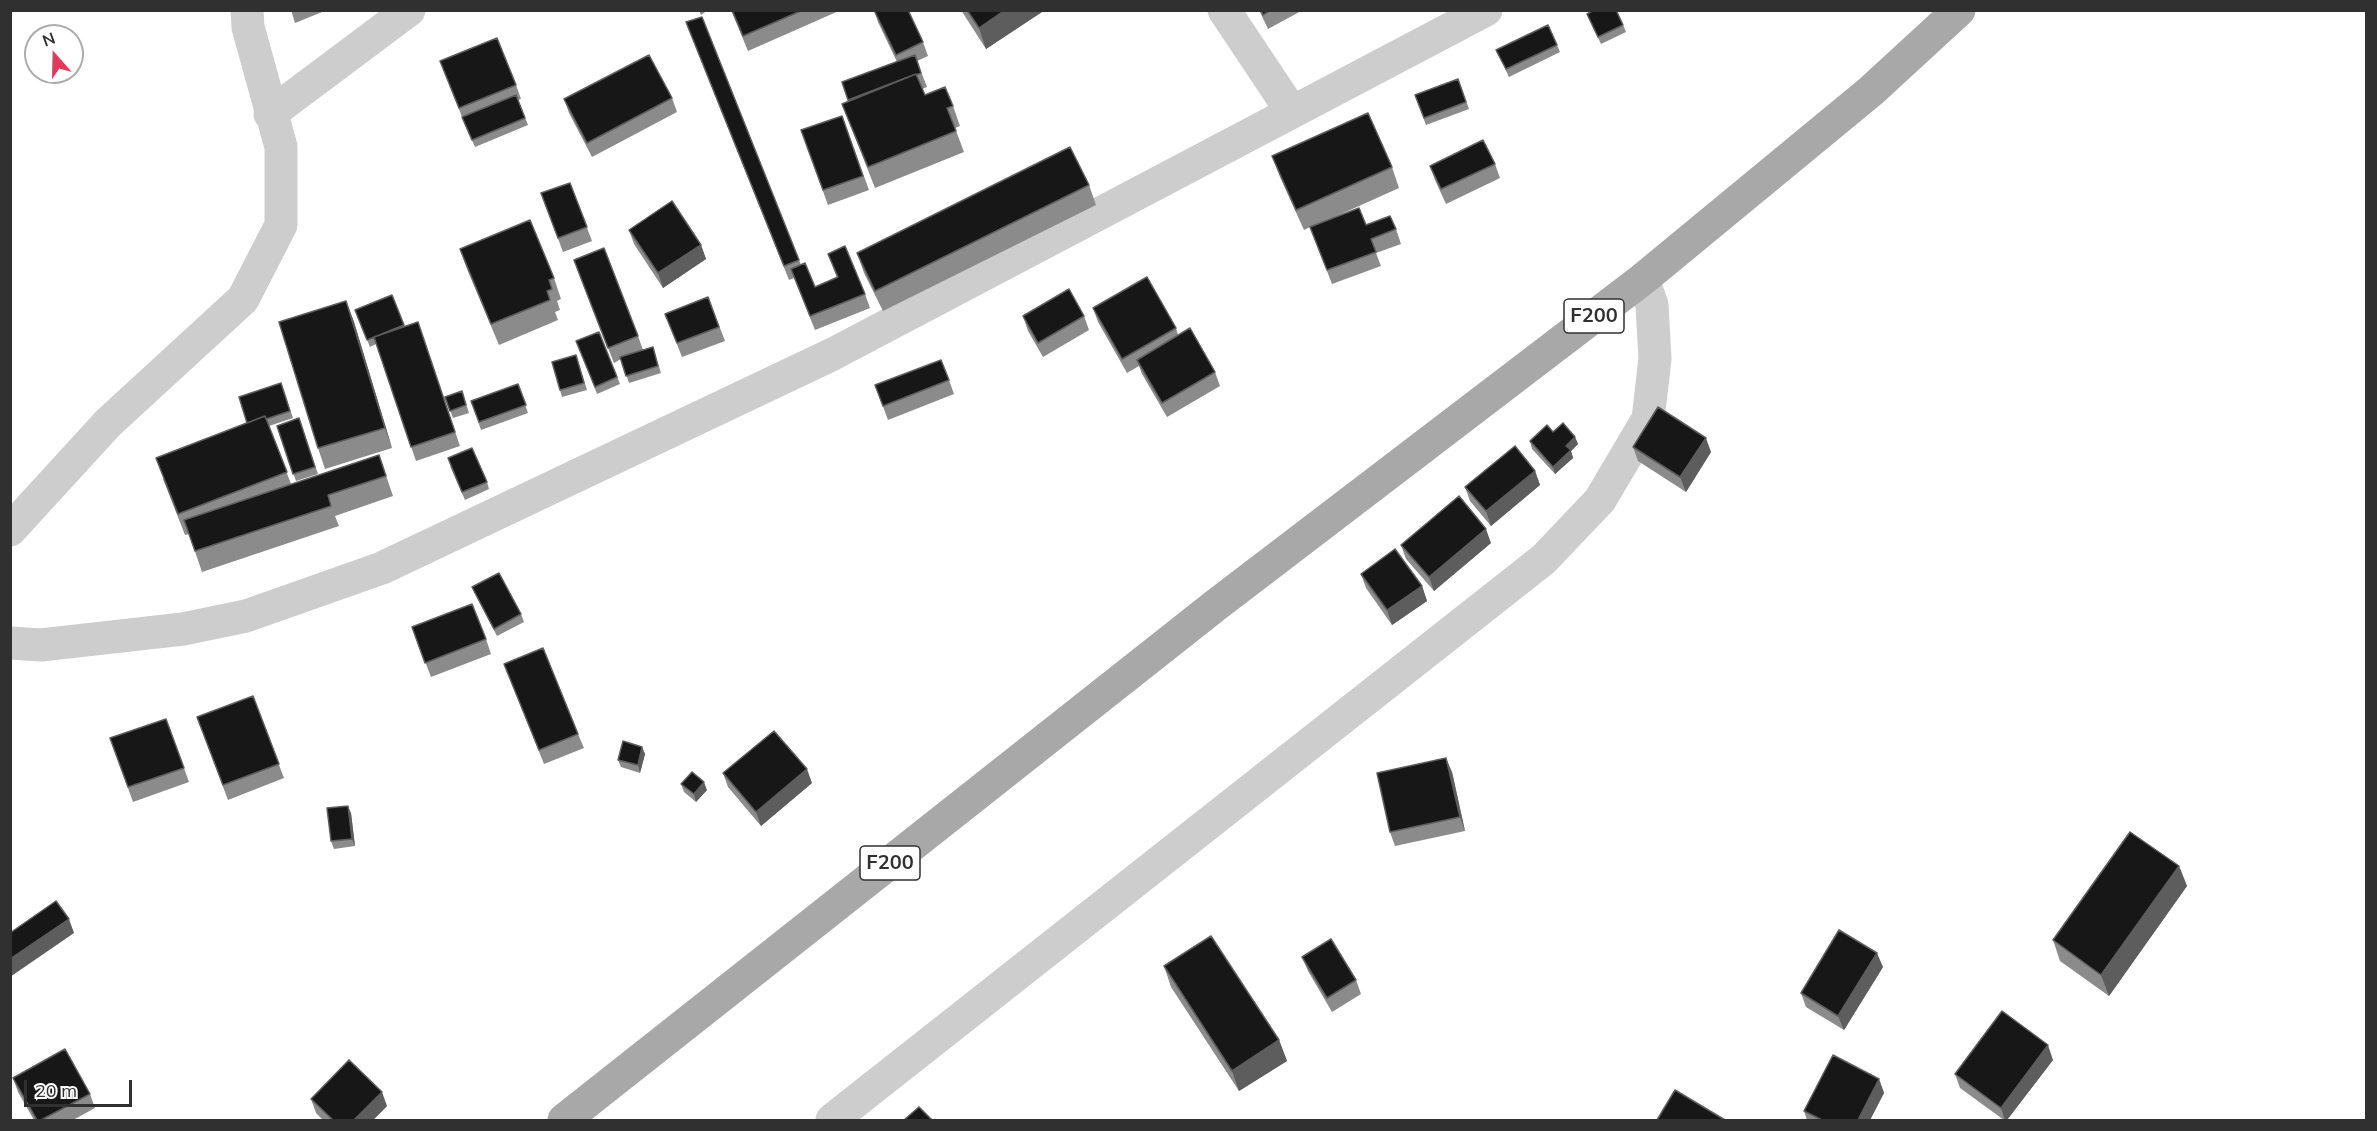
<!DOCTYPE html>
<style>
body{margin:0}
#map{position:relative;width:2377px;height:1131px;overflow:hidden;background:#fff;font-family:Mulish,sans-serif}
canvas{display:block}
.frame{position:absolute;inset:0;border:12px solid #303030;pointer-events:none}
.north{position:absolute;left:24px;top:24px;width:60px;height:60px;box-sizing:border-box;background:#fff;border:2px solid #acacac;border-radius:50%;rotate:340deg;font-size:16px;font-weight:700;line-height:24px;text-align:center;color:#303030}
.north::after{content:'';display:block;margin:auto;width:21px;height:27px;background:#e23859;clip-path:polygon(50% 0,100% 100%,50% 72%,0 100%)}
.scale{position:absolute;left:24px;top:1080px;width:108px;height:27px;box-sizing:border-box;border:3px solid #303030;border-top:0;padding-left:8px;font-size:18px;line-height:21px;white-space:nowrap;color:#303030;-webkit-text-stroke:4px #fff;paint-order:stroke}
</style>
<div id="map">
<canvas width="2377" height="1131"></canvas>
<div class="frame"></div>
<div class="north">N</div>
<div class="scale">20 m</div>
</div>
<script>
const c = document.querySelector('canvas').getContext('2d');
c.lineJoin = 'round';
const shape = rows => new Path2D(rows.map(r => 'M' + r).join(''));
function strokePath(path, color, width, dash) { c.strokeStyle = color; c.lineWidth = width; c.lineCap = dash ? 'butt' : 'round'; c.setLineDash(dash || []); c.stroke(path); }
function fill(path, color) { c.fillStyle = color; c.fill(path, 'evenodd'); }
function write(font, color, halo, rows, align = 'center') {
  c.font = font + ' Mulish,sans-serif'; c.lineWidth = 6; c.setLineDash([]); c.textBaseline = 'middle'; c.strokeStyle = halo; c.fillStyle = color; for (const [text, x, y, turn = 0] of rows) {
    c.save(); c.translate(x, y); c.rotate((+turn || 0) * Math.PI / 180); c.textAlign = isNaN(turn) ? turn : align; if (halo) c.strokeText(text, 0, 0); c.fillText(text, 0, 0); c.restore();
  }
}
const street = shape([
 [1224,10,1292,112],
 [270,114,409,10],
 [10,530,108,423,243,299,281,225,281,147,248,27,247,10],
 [10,643,41,645,183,629,246,616,382,568,833,354,1486,10],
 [832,1120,1544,559,1600,500,1648,419,1655,359,1652,305,1643,279]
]);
const primary = shape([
 [564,1120,1216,605,1643,279,1871,91,1959,10]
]);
const wall = shape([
 [291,10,327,10,295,23],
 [699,10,708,10,701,15],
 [731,10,841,10,748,51],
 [874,10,923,42,928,56,917,61,927,87,922,89,925,95,953,106,960,126,955,128,964,152,875,188,842,104,849,102,842,82,897,62,878,22],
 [961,10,1045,10,986,49],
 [1259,10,1303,10,1268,29],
 [1587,14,1623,25,1626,32,1601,44],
 [702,17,801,265,815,287,837,278,828,254,865,294,870,308,815,330,794,278,789,280,686,22],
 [1557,45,1560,52,1509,77,1496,50],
 [440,61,516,85,521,99,518,100,528,125,475,147,464,122],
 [1458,79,1469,109,1426,125,1415,95],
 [672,98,677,112,592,157,569,113,564,99],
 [842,116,869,190,828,205,801,130],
 [1272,156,1392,167,1399,188,1319,224,1366,225,1396,229,1401,244,1376,253,1381,266,1332,284,1310,227,1304,230,1280,177],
 [1495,164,1500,178,1446,204,1435,180,1430,166],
 [570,183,592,241,563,252,541,193],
 [1089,185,1096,205,883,311,864,273,857,253],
 [629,230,701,245,706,259,663,288,634,244],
 [460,249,554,278,561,299,557,301,560,310,555,312,558,320,499,345,467,269],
 [579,274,638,336,643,350,655,354,661,373,629,383,621,359,614,363],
 [392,295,404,327,418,322,460,446,416,461,376,344,370,347,355,310],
 [708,297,725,341,682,357,665,314],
 [346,301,354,322,392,448,325,469,318,448],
 [1093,308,1176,328,1178,335,1215,372,1220,386,1167,417,1142,374,1139,366,1127,373,1098,322],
 [1023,316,1084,316,1089,330,1043,357,1028,331],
 [599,332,620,384,597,394,576,341],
 [576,355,587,390,562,397,560,390],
 [949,380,954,394,888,420,875,385],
 [281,383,293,418,269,426,291,484,379,455,393,496,335,516,339,526,202,572,189,534,185,535,163,479,247,423],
 [518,384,528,413,481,430,471,401],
 [462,391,469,413,453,418,445,397],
 [299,418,318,474,296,481,277,426],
 [1553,432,1575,437,1578,444,1571,451,1573,458,1555,474,1532,449,1530,441],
 [1633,447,1711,452,1686,492,1638,461],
 [450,466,487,482,489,489,465,500],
 [1535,471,1540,485,1491,526,1470,501,1465,487],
 [1491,543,1434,591,1406,559,1401,545],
 [1361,574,1422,586,1427,601,1392,625,1366,588],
 [472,587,521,614,524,622,497,636,475,594],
 [412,627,486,639,491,654,431,677],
 [504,664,578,734,584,748,544,764],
 [253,696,284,778,228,800,197,717],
 [166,719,189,782,133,802,110,738],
 [642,747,645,754,640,773,621,767,618,760],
 [1452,772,1465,831,1395,846,1390,832],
 [723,773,812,783,761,826,728,787],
 [681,784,707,790,696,802,684,792],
 [351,813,355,846,334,849,331,841],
 [2179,866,2187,886,2109,996,2060,961,2053,940],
 [1302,957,1356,980,1361,994,1332,1012,1308,971],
 [1164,966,1279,1040,1287,1061,1239,1091,1171,987],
 [1883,967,1844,1030,1806,1007,1801,993],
 [2053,1060,2007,1120,2004,1120,1960,1088,1955,1074],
 [13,1078,90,1094,95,1108,73,1120,34,1120,18,1092],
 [1879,1079,1884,1093,1870,1120,1807,1120,1804,1111],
 [311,1099,387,1106,373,1120,323,1120,316,1113]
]);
const shadedWall = shape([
 [1005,10,1045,10,986,49,979,28],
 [701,245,706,259,663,288,658,273],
 [346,301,354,322,392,448,385,428],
 [1575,437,1578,444,1571,451,1573,458,1555,474,1553,467,1566,446],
 [1706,438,1711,452,1686,492,1680,477],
 [1535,471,1540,485,1491,526,1486,511],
 [1486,529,1491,543,1434,591,1429,577],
 [1422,586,1427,601,1392,625,1387,610],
 [642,747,645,754,640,773,638,765],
 [1446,758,1452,772,1465,831,1460,817],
 [807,769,812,783,761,826,756,812],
 [704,782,707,790,696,802,694,794],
 [348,806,351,813,355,846,352,839],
 [2179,866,2187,886,2109,996,2101,975],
 [69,919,74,933,10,977,10,959],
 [1877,953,1883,967,1844,1030,1838,1016],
 [1279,1040,1287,1061,1239,1091,1232,1071],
 [2048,1045,2053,1060,2007,1120,2005,1120,2001,1108],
 [1879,1079,1884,1093,1870,1120,1858,1120],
 [382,1092,387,1106,373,1120,354,1120]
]);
const building = shape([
 [732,10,803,10,743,36,732,10],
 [874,10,908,10,923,42,896,55,874,10],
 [967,10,1005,10,979,28,967,10],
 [1261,10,1271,10,1263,15,1261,10],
 [1594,10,1616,10,1623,25,1598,37,1587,14,1594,10],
 [702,17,799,260,784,266,686,22,702,17],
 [1548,25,1557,45,1506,69,1496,50,1548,25],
 [497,38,516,85,459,108,440,61,497,38],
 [649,55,672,98,587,143,564,99,649,55],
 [915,55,921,73,916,75,916,74,848,100,842,82,915,55],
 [916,74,925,95,945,87,953,106,947,108,956,131,868,167,842,104,916,74],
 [1458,79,1466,102,1424,118,1415,95,1458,79],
 [516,95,525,118,472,140,462,117,516,95],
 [1368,113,1392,167,1296,210,1272,156,1368,113],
 [842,116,863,176,823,190,801,130,842,116],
 [1483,140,1495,164,1441,189,1430,166,1483,140],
 [1070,147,1089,185,875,291,857,253,1070,147],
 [570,183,587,227,558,238,541,193,570,183],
 [672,201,701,245,658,273,629,230,672,201],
 [1359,208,1366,225,1390,216,1396,229,1371,239,1376,252,1327,270,1310,227,1359,208],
 [530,220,554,278,549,280,552,289,547,291,550,300,491,324,460,249,530,220],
 [845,246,865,294,810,316,791,269,805,263,815,287,838,277,828,254,845,246],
 [604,248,638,336,608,348,574,260,604,248],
 [1147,277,1176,328,1122,359,1093,308,1147,277],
 [1069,289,1084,316,1038,343,1023,316,1069,289],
 [392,295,404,325,367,340,355,310,392,295],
 [708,297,719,327,677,343,665,314,708,297],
 [346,301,385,428,318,448,279,322,346,301],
 [418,322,455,432,411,447,374,337,418,322],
 [1190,328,1215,372,1162,403,1137,360,1190,328],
 [599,332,617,377,595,387,576,341,599,332],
 [653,347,658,366,626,376,620,357,653,347],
 [576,355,584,383,560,390,552,362,576,355],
 [941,360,949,380,883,406,875,385,941,360],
 [281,383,290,411,266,419,265,416,247,423,239,397,281,383],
 [518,384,526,405,479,422,471,401,518,384],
 [462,391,466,405,450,411,445,397,462,391],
 [1658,407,1706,438,1680,477,1633,447,1658,407],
 [265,416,287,472,178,514,156,458,265,416],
 [299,418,315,467,293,474,277,426,299,418],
 [1563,423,1575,437,1566,446,1571,450,1553,467,1530,441,1547,425,1553,432,1563,423],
 [1515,446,1535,471,1486,511,1465,487,1515,446],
 [472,448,487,482,462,492,448,458,472,448],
 [379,455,386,476,328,495,331,506,195,551,184,520,379,455],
 [1459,496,1486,529,1429,577,1401,545,1459,496],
 [1395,549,1422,586,1387,610,1361,574,1395,549],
 [499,573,521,614,494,629,472,587,499,573],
 [472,604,486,639,425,663,412,627,472,604],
 [543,648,578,734,539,750,504,664,543,648],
 [253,696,279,764,223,785,197,717,253,696],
 [166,719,184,768,128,787,110,738,166,719],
 [774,731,807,769,756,812,723,773,774,731],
 [623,741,642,747,638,765,618,760,623,741],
 [1446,758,1460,817,1390,832,1377,773,1446,758],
 [692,772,704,782,694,794,681,784,692,772],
 [348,806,352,839,331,841,327,808,348,806],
 [2130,832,2179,866,2101,975,2053,940,2130,832],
 [56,901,69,919,10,959,10,933,56,901],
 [1839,930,1877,953,1838,1016,1801,993,1839,930],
 [1211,936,1279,1040,1232,1071,1164,966,1211,936],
 [1331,939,1356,980,1327,998,1302,957,1331,939],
 [2002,1011,2048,1045,2001,1108,1955,1074,2002,1011],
 [65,1049,90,1094,41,1120,37,1120,13,1078,65,1049],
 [1833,1055,1879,1079,1858,1120,1822,1120,1804,1111,1833,1055],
 [349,1060,382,1092,354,1120,333,1120,311,1099,349,1060],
 [1675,1090,1725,1120,1657,1120,1675,1090],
 [919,1107,932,1120,904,1120,919,1107]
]);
const shields = [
 [1594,316,60],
 [890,863,60]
];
const shieldNames = [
 ["F200",1594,316],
 ["F200",890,863]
];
strokePath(street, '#cdcdcd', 33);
strokePath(primary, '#a8a8a8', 33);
fill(wall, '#8b8b8b');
fill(shadedWall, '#5d5d5d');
fill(building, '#171717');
strokePath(building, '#5d5d5d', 1.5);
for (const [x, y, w] of shields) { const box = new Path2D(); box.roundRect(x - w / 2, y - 17, w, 34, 4.5); c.fillStyle = '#fff'; c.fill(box); strokePath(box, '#303030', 1.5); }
write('bold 20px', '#303030', null, shieldNames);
</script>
